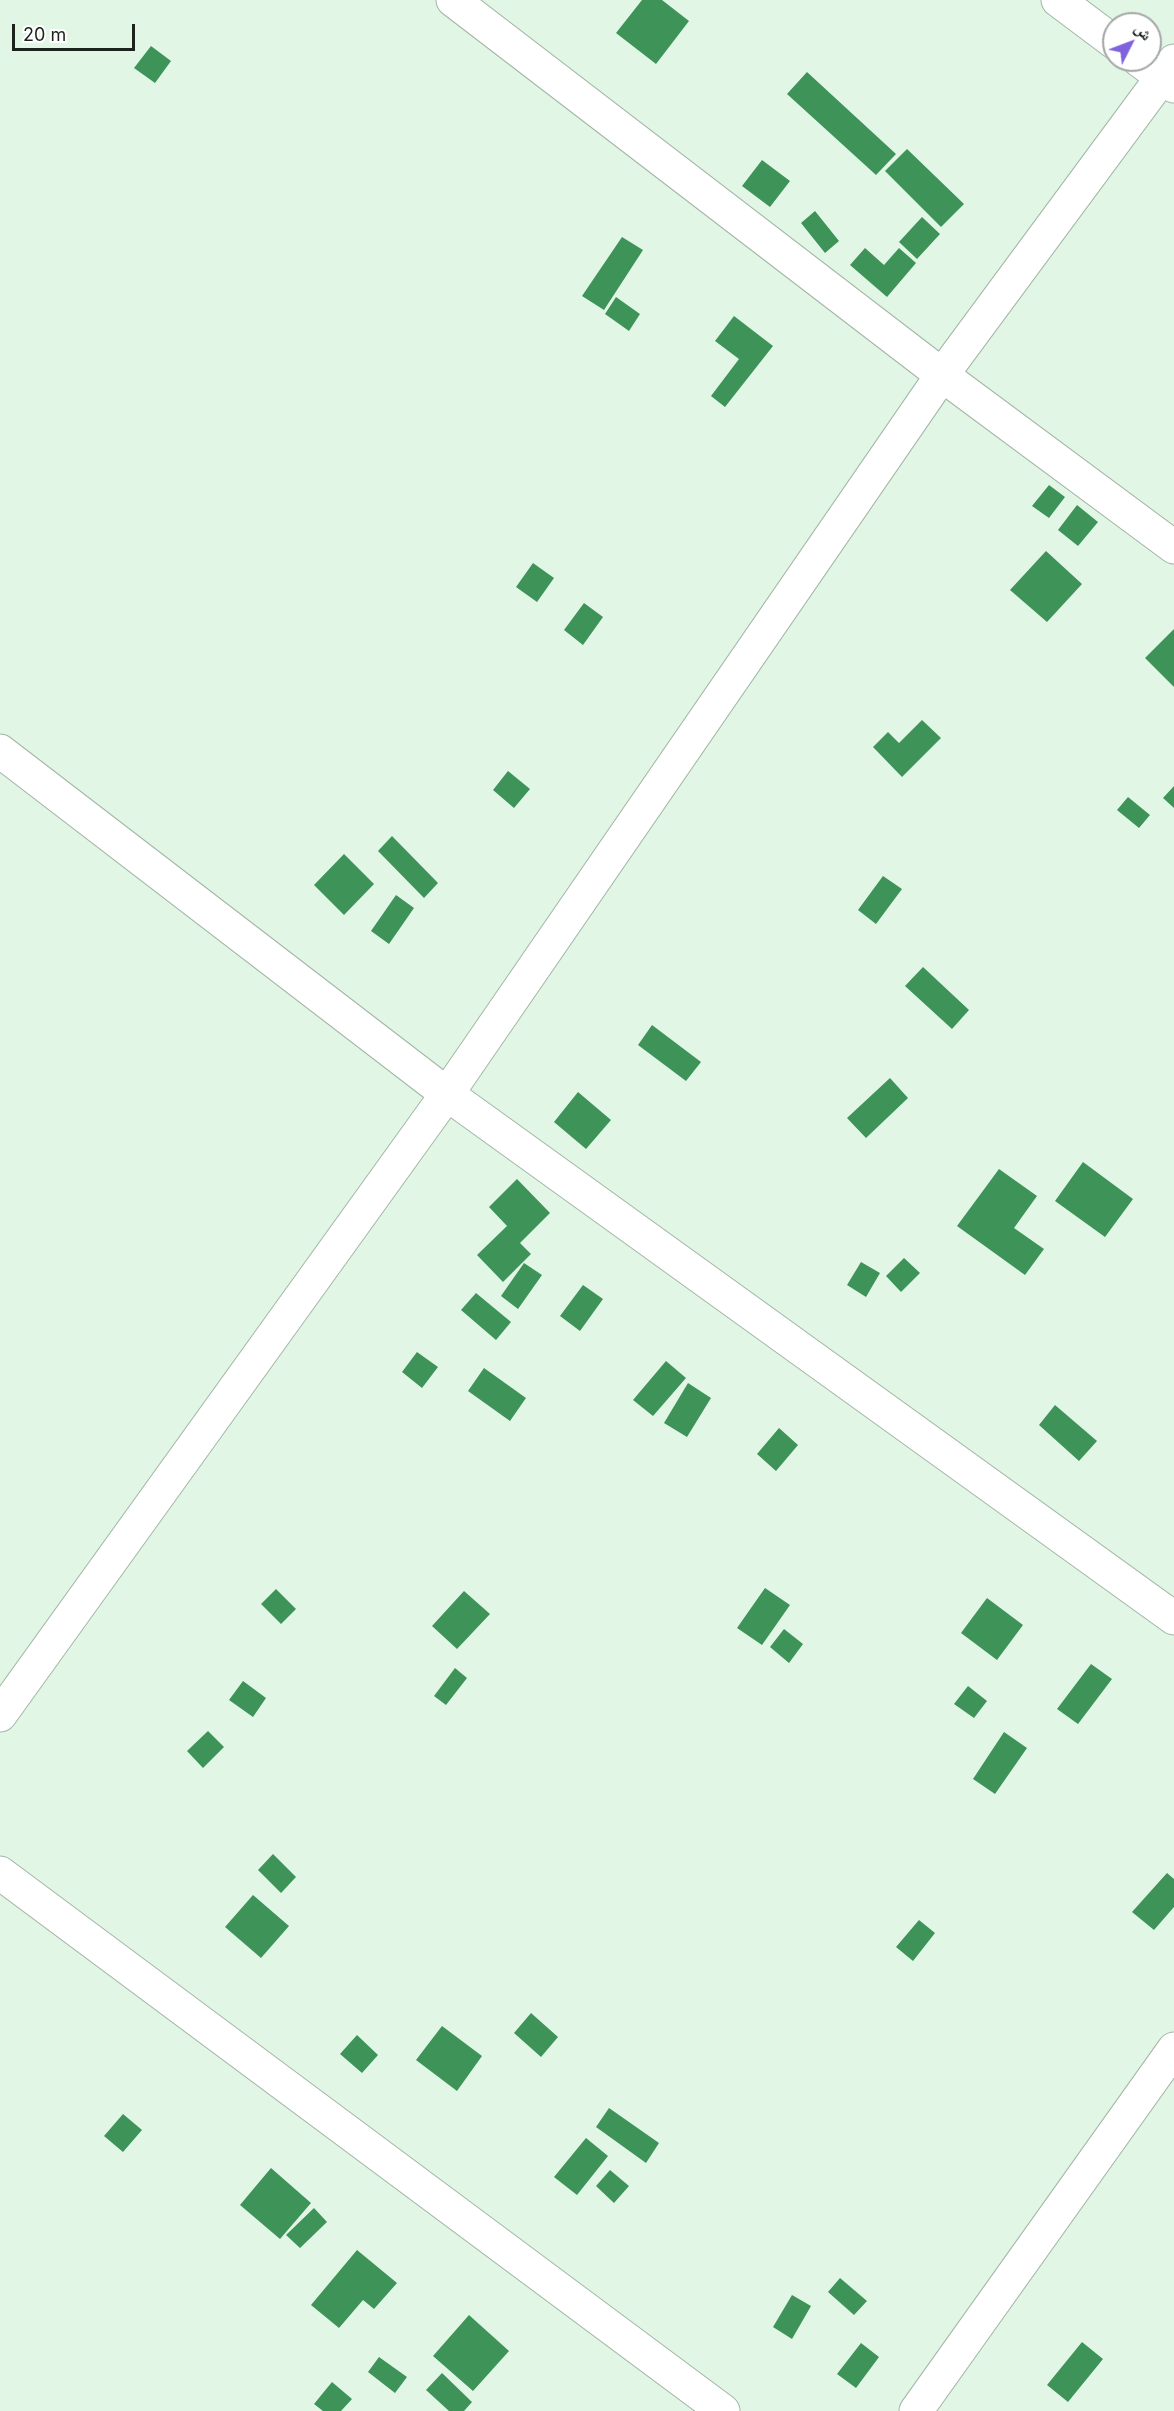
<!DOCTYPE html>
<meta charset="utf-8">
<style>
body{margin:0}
#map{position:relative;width:1174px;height:2411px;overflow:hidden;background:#e2f6e6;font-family:Inter,"Noto Naskh Arabic",sans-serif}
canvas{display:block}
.north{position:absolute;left:1102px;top:12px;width:60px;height:60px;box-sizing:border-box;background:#fff;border:2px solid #a4a7a5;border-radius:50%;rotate:48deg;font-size:16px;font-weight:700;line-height:24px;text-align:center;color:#1c231d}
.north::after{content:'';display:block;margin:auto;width:21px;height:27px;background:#7f62dc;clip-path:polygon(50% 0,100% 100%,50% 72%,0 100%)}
.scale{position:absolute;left:12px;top:24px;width:123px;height:27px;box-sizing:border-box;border:3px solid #1c231d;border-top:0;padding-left:8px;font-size:18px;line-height:21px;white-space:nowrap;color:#1c231d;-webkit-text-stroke:4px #fff;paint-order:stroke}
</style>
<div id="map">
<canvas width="1174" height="2411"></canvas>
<div class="north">ش</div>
<div class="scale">20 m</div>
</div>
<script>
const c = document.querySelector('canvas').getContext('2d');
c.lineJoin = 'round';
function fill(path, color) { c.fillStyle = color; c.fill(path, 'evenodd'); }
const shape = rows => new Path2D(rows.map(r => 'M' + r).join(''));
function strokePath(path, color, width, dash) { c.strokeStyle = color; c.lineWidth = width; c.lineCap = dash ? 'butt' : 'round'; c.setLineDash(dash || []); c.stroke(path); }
const building = shape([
 [642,0,662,0,689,21,656,64,616,33],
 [151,46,171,61,155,83,134,68],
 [807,72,896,154,876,175,787,94],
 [907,149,964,204,941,227,885,171],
 [762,160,790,181,770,207,742,186],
 [815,211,839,241,825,253,801,223],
 [922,217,940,234,917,259,899,242],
 [622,237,643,250,604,310,582,296],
 [865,248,884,265,899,248,916,263,887,297,850,265],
 [616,297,640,314,629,331,605,314],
 [734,316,773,346,725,407,711,396,739,359,715,341],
 [1049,485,1065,497,1049,518,1032,506],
 [1077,505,1098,522,1078,546,1058,530],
 [1046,551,1082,584,1047,622,1010,590],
 [533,563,554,578,537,602,516,587],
 [584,603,603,617,583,645,564,630],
 [1174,629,1174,687,1145,658],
 [922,720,941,738,902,777,873,747,888,732,899,743],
 [508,771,530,789,514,808,493,790],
 [1174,786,1174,808,1163,798],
 [1128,797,1150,815,1139,828,1117,810],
 [392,836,438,883,424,898,378,851],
 [344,854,374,884,344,915,314,885],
 [883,876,902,889,876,924,858,910],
 [396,895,414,908,389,944,371,931],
 [923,967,969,1010,952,1029,905,986],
 [652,1025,701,1062,686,1081,638,1045],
 [890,1078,908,1098,866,1138,847,1118],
 [578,1092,611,1120,586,1149,554,1122],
 [1083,1162,1133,1199,1105,1237,1055,1201],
 [999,1169,1037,1196,1014,1228,1044,1249,1025,1275,957,1226],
 [517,1179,550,1213,520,1243,531,1254,503,1282,477,1255,507,1226,489,1207],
 [904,1258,920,1273,901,1292,886,1276],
 [861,1262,880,1273,866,1297,847,1285],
 [524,1263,542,1275,518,1309,501,1296],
 [583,1285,603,1299,580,1331,560,1316],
 [476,1293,511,1322,496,1340,461,1310],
 [417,1352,438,1367,422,1388,402,1372],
 [666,1361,686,1378,653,1416,633,1400],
 [484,1368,526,1398,510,1421,468,1391],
 [688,1383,711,1398,687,1437,664,1423],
 [1055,1405,1097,1441,1079,1461,1039,1425],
 [779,1428,798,1445,776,1471,757,1454],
 [765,1588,790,1605,762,1645,737,1628],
 [276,1589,296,1609,281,1624,261,1604],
 [464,1591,490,1614,457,1649,432,1626],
 [987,1598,1023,1625,997,1660,961,1633],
 [784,1629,803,1644,789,1663,770,1647],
 [1091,1664,1112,1679,1078,1724,1057,1709],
 [455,1668,467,1678,446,1705,434,1696],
 [243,1681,266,1698,253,1717,229,1700],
 [968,1686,987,1701,974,1718,954,1704],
 [208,1731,224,1747,203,1768,187,1751],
 [1004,1732,1027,1748,995,1794,973,1779],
 [273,1854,296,1877,281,1893,258,1870],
 [1167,1873,1174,1879,1174,1907,1154,1930,1132,1912],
 [253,1895,289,1926,261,1958,225,1927],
 [919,1920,935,1933,913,1961,896,1947],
 [531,2013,558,2037,541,2057,514,2033],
 [442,2026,482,2056,457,2091,416,2060],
 [357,2035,378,2055,362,2073,340,2054],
 [609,2108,659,2143,646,2163,596,2127],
 [123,2114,142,2130,123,2152,104,2136],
 [586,2138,608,2156,577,2195,554,2177],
 [271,2168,311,2203,280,2239,240,2205],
 [610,2170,629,2186,614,2203,596,2186],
 [314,2208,327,2222,300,2248,286,2235],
 [357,2250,397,2283,374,2309,363,2300,339,2328,311,2305],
 [840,2278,867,2301,854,2315,828,2292],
 [792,2295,811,2306,792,2339,773,2327],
 [469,2315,509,2351,473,2391,433,2356],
 [1082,2342,1103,2359,1068,2402,1047,2385],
 [861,2343,879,2357,856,2388,837,2374],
 [379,2357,407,2377,395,2393,368,2372],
 [442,2373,472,2402,464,2411,449,2411,426,2390],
 [332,2382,352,2399,341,2411,323,2411,314,2404]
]);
const street = shape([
 [453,0,942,375,1174,547],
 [1058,0,1114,42],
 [1139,60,1174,86],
 [0,751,447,1094,1174,1618],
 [0,1715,447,1094,942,375,1174,61],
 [0,1873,723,2411],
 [916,2411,1174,2049]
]);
fill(building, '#3d9358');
strokePath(street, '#a2b6a6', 35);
strokePath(street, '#fff', 33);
</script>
